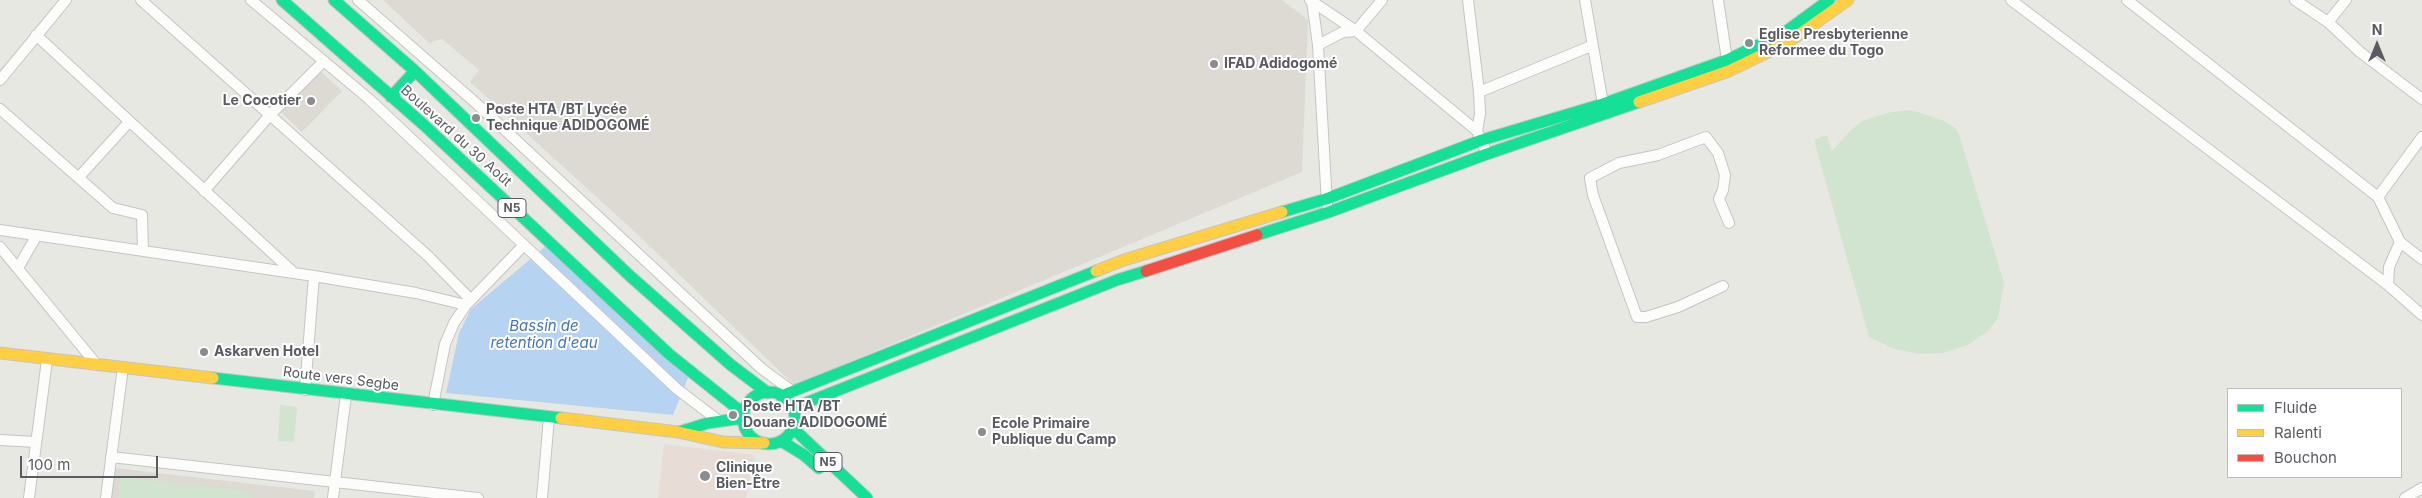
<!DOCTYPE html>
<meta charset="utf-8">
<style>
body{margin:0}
#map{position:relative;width:2422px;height:498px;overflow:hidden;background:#e8e8e3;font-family:Inter,sans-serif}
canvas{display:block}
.legend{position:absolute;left:2227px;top:388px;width:175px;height:90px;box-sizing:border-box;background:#fff;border:1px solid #bdbdbf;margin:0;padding:6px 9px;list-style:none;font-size:15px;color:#595b60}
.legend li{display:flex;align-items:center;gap:10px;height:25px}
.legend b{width:25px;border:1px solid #bdbdbf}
.north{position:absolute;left:2352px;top:20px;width:50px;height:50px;-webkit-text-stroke:4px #fff;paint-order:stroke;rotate:0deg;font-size:14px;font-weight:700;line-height:20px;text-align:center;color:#595b60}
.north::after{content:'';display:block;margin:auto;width:18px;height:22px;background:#595b60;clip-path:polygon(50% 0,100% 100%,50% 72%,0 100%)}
.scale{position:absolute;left:20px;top:456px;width:138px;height:22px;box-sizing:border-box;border:2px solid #595b60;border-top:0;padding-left:6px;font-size:15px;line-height:18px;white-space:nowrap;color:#595b60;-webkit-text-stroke:4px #fff;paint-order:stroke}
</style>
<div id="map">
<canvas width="2422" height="498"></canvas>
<ul class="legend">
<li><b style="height:6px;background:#16e098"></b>Fluide</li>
<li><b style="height:6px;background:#ffcf43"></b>Ralenti</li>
<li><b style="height:6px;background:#f24e42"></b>Bouchon</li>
</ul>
<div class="north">N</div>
<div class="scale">100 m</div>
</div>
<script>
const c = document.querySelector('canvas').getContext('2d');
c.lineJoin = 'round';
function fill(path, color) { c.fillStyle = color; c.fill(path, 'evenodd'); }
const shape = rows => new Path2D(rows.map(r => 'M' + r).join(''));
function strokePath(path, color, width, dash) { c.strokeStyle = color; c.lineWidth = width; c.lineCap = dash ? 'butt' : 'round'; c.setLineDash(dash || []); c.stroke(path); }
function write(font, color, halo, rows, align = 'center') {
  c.font = font + ' Inter,sans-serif'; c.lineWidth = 4; c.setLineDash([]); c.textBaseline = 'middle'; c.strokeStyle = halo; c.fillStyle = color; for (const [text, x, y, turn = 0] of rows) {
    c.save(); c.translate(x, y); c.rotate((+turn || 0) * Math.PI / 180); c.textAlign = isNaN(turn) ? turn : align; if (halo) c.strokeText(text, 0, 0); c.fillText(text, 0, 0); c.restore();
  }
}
const education = shape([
 [383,0,1282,0,1308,20,1302,172,794,385,636,233,470,82,479,70,442,39,429,43],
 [321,72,342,91,302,132,281,112],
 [114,468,315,491,314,498,111,498]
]);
const medical = shape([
 [664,444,755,455,746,498,658,498]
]);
const green = shape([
 [1911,110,1942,120,1954,127,1959,134,2004,283,1998,318,1988,331,1968,345,1943,353,1920,354,1894,349,1869,337,1814,140,1827,135,1832,151,1851,130,1862,121,1891,112],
 [280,405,297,407,294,442,278,441],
 [120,477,248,491,253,498,118,498]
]);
const water = shape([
 [546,246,690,373,673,415,446,393,459,333,471,309]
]);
const street = shape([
 [141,0,428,256,471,300],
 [251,0,369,99,677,389,719,421],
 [358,0,477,104,762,369,792,391],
 [1310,0,1356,31,1477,131,1487,154],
 [1468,0,1479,92,1480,114,1477,131],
 [1585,0,1603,104],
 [1718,0,1727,60],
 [2011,0,2388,285,2422,315],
 [2127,0,2378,197,2400,242,2422,259],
 [2295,0,2328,22,2360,52,2422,99],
 [1312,1,1318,45,1327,204],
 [2328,22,2346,0],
 [36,35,294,273],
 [1318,45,1343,32,1356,31,1382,0],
 [0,80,66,0],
 [1479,92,1591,46],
 [0,109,113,208,142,215,143,250],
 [79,177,129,122],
 [204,191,270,115,324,61],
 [2378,197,2422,137],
 [0,230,314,276,416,293,466,305],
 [0,247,97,365],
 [18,268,37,235],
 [2388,285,2389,267,2400,242],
 [1723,286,1678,307,1646,317,1637,317,1593,195,1590,178,1619,163,1658,155,1706,137,1718,153,1725,175,1723,190,1719,199,1729,223],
 [305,390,314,276],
 [433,405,445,344,454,323,466,305,524,245],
 [0,440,36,442],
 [111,457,478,498],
 [29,498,47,360],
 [106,498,123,367],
 [333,498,346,395],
 [542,498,549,418],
 [2405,498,2422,488]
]);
const fast = shape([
 [282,0,424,125,669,354,744,414],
 [334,0,415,71,630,276,731,365,768,393],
 [391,97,415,71],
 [1282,212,1326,199,1482,140,1603,104,1727,60,1784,33,1829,0],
 [1257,235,1329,212,1487,154,1639,102],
 [213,378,561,418],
 '743 418a26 26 0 1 1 52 0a26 26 0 1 1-52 0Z',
 [781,396,1096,271],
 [793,408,1117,280,1146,271],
 [795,423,797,432,867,498],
 [679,432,708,423,743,418],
 [781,441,804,455,819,468]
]);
const slow = shape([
 [1639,102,1729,71,1787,43,1848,0],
 [1096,271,1124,260,1282,212],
 [0,353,213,378],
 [561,418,678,432,723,442,764,443]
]);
const jam = shape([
 [1146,271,1257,235]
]);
const markers = [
 [1749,43,5,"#8b8c8e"],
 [1214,64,5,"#8b8c8e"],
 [311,101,5,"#8b8c8e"],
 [476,118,5,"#8b8c8e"],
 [204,352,5,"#8b8c8e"],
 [733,415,5,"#8b8c8e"],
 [982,432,5,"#8b8c8e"],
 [705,476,6,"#8b8c8e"]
];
const shields = [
 [512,208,28],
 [828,462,28]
];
const shieldNames = [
 ["N5",512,208],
 ["N5",828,462]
];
const poiNames = [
 ["Eglise Presbyterienne",1759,35],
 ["Reformee du Togo",1759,51],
 ["IFAD Adidogomé",1224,64],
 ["Le Cocotier",301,101,"right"],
 ["Poste HTA /BT Lycée",486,110],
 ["Technique ADIDOGOMÉ",486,126],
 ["Askarven Hotel",214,352],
 ["Poste HTA /BT",743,407],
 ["Douane ADIDOGOMÉ",743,423],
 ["Ecole Primaire",992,424],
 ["Publique du Camp",992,440],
 ["Clinique",716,468],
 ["Bien-Être",716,484]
];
const streetNames = [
 ["Boulevard du 30 Août",456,136,42],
 ["Route vers Segbe",341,379,7]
];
const waterNames = [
 ["Bassin de",544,326],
 ["retention d'eau",544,343]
];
fill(education, '#dcdad2');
fill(medical, '#e8dcd7');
fill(green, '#d0e4d0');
fill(water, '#b6d4f2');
strokePath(street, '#c4c5c3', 12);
strokePath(fast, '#c5c5c4', 13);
strokePath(slow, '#c5c5c4', 13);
strokePath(jam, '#c5c5c4', 13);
strokePath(street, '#fcfcfb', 10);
strokePath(fast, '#16e098', 11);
strokePath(slow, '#ffcf43', 11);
strokePath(jam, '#f24e42', 11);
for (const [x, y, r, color] of markers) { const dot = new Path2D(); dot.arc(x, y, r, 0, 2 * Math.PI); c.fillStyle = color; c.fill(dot); strokePath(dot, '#fff', 2); }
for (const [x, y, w] of shields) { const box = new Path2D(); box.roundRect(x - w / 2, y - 9.5, w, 19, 4); c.fillStyle = '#fff'; c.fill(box); strokePath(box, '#595b60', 1); }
write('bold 12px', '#595b60', null, shieldNames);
write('bold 14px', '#595b60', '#fff', poiNames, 'left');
write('14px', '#595b60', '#fff', streetNames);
write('italic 15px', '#4774ba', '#fff', waterNames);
</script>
